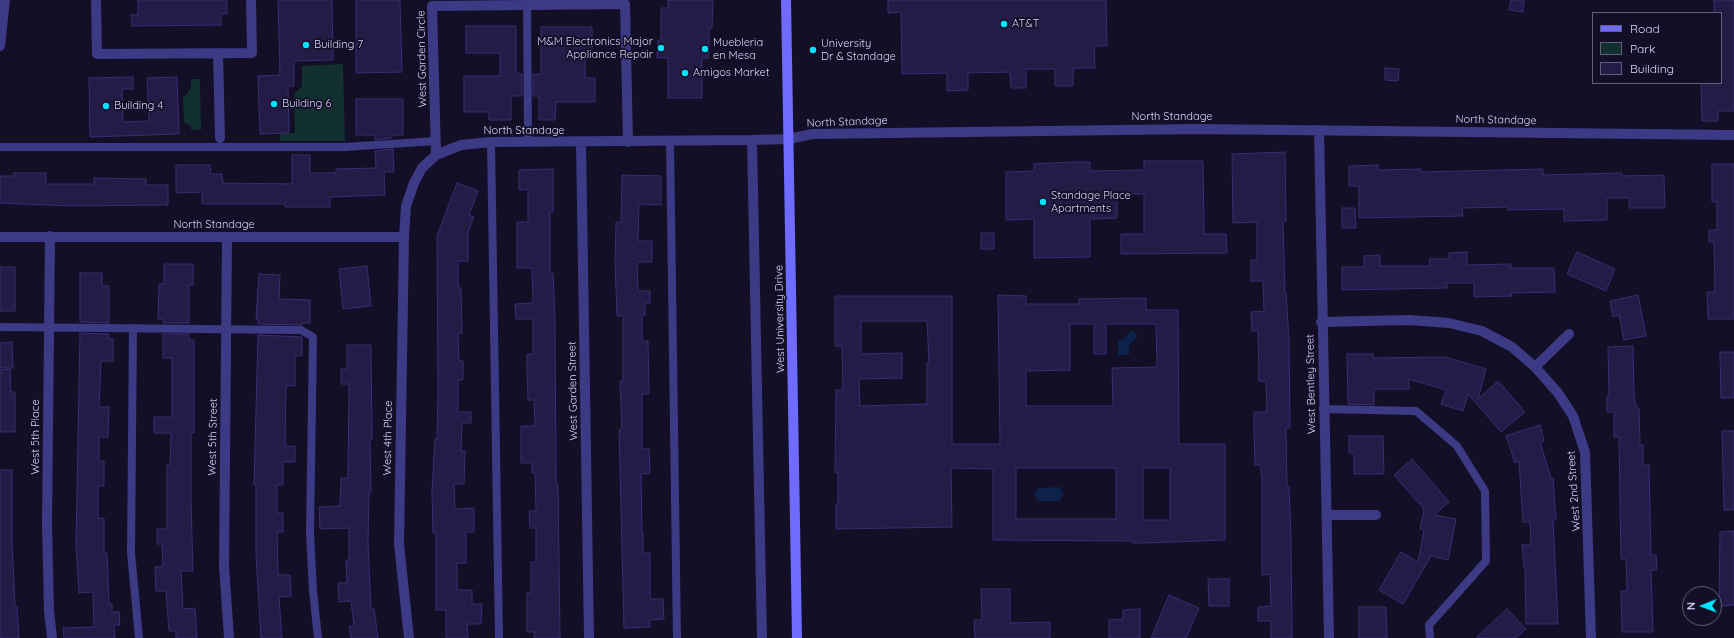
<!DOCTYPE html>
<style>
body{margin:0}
#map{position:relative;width:1734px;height:638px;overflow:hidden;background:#130f26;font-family:Quicksand,sans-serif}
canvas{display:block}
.legend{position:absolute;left:1592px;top:12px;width:130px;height:72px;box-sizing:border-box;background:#130f26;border:1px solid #625e7d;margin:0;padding:5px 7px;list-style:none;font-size:12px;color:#d9d4ff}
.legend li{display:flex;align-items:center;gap:8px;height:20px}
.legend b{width:20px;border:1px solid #625e7d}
.north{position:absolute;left:1682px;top:586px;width:40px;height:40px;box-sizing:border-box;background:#130f26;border:1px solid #625e7d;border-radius:50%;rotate:269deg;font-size:11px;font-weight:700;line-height:16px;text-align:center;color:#d9d4ff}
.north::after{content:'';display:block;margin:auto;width:14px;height:18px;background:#00e5ff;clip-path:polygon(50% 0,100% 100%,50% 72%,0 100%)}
</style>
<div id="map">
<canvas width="1734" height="638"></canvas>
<ul class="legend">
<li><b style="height:5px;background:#6f6bff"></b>Road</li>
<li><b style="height:11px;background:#12302f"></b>Park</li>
<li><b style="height:11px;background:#241b47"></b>Building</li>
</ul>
<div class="north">N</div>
</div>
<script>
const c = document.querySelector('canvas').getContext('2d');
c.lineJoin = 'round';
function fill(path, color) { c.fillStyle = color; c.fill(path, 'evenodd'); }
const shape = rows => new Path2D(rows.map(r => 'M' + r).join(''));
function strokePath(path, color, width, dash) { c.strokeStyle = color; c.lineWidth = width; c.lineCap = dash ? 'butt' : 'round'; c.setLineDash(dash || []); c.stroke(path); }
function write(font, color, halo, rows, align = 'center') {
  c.font = font + ' Quicksand,sans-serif'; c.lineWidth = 3.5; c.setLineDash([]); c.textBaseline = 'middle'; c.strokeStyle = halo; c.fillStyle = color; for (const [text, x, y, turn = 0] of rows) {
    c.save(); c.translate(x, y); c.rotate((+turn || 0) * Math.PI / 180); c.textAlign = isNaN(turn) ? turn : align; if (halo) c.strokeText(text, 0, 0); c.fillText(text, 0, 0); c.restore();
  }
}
const green = shape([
 [343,64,345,141,280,141,280,133,295,133,294,94,302,86,302,66],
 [191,79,200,79,201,130,191,130,191,126,184,122,183,99,191,88]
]);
const water = shape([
 [1132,330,1138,336,1129,345,1129,355,1118,355,1118,340,1122,340],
 [1060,487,1063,494,1060,501,1037,501,1037,498,1033,495,1038,488]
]);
const building = shape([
 [138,0,227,0,227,14,221,14,221,25,132,26,131,15,138,15,138,0],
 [278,0,332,0,333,60,294,61,294,86,288,86,289,133,260,134,258,76,280,75,278,0],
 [356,0,400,0,402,72,356,73,356,0],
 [668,0,713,0,712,28,709,28,709,58,702,58,702,98,668,98,668,58,657,58,658,40,661,40,661,8,668,8,668,0],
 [888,0,1106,0,1107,46,1094,46,1095,68,1073,68,1073,86,1055,86,1055,69,1026,69,1026,88,1011,88,1010,72,968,73,968,90,947,91,947,73,902,74,901,12,888,13,888,0],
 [1511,0,1524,0,1523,12,1509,10,1511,0],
 [1714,0,1734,0,1734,111,1718,111,1718,121,1702,121,1701,83,1721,83,1721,13,1714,13,1714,0],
 [466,26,516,26,516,73,522,74,522,96,511,96,511,120,489,120,489,112,464,112,464,76,500,76,500,53,466,53,466,26],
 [541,27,592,27,592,54,585,54,585,78,595,78,595,102,556,102,555,120,539,120,539,96,533,96,533,74,541,74,541,27],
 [1385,68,1399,69,1398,81,1385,80,1385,68],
 [133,77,133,89,122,89,123,122,149,121,147,78,177,77,179,134,90,137,89,78,133,77],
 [356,99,403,99,403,135,392,135,392,138,375,140,375,135,356,135,356,99],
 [393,149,394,172,384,172,385,195,330,197,330,207,285,207,285,204,202,204,202,192,176,193,176,165,210,165,211,174,222,174,223,183,292,184,292,155,310,155,310,173,336,173,336,169,376,168,375,151,393,149],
 [1285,152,1286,221,1283,222,1285,292,1286,292,1289,340,1290,428,1286,428,1287,486,1289,486,1291,536,1292,638,1271,638,1271,621,1258,621,1258,607,1271,606,1270,574,1262,575,1262,478,1260,465,1255,465,1254,429,1254,412,1267,412,1266,381,1259,381,1258,331,1252,331,1251,312,1264,311,1263,281,1251,281,1251,260,1257,260,1257,222,1233,223,1232,154,1285,152],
 [1144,161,1203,161,1204,234,1226,234,1227,253,1121,254,1121,234,1144,234,1144,194,1117,194,1117,218,1090,219,1090,257,1034,258,1034,219,1006,220,1006,172,1034,171,1034,164,1072,162,1090,162,1090,171,1144,170,1144,161],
 [1712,164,1734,164,1734,319,1708,319,1707,292,1715,292,1714,242,1709,242,1709,230,1717,230,1717,202,1712,202,1712,164],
 [1378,165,1378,170,1421,169,1421,172,1543,169,1543,175,1622,173,1622,176,1664,175,1665,208,1629,208,1629,198,1607,198,1607,220,1564,221,1564,209,1508,210,1508,207,1462,208,1463,216,1359,218,1359,186,1349,186,1349,166,1378,165],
 [553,169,553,212,550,212,550,274,553,273,555,318,556,484,558,484,560,638,534,638,535,632,527,632,527,593,531,593,531,562,536,562,536,528,530,528,529,511,536,511,535,473,532,473,532,463,521,463,521,426,535,426,534,400,528,400,527,371,527,354,533,354,533,319,516,319,515,304,533,303,532,268,517,268,517,222,528,222,528,189,519,190,519,170,553,169],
 [14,173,46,173,46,184,94,184,94,178,146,179,146,185,168,185,168,205,69,206,0,203,0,176,14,176,14,173],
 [622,175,661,176,661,205,639,204,638,241,652,241,652,262,637,262,638,291,650,291,650,303,645,303,645,315,642,315,642,341,648,341,649,394,642,394,642,449,649,449,650,473,641,474,642,533,643,533,643,553,650,553,650,599,663,599,664,619,650,620,650,627,624,628,619,430,622,429,620,381,623,381,623,316,617,316,615,262,616,222,621,222,622,175],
 [457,183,478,191,469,215,474,217,468,232,468,261,458,261,458,288,461,288,462,333,458,333,459,361,463,361,463,380,458,380,458,412,471,412,471,423,462,423,461,451,465,451,464,484,454,484,455,509,474,508,474,532,466,532,466,563,457,563,457,590,472,590,472,604,482,604,481,624,467,624,468,638,446,638,446,610,436,610,436,533,433,533,432,490,435,439,437,439,438,391,437,236,457,183],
 [1342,208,1355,208,1356,228,1342,228,1342,208],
 [981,233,994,233,994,249,981,249,981,233],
 [1467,252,1467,265,1511,264,1511,268,1554,268,1555,292,1511,293,1512,296,1474,297,1474,283,1447,283,1447,288,1342,290,1342,267,1364,267,1364,256,1380,255,1380,266,1430,266,1429,259,1449,259,1449,253,1467,252],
 [1577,252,1615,269,1606,291,1567,274,1577,252],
 [164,264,193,264,193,285,189,285,189,323,163,323,163,319,158,319,159,284,164,284,164,264],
 [367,266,371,306,343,309,339,269,367,266],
 [0,267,15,267,15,311,0,311,0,267],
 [80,273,102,273,102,286,109,286,109,323,80,322,80,273],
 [259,274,280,275,279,299,310,300,310,323,302,323,302,325,258,324,258,320,256,319,259,274],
 [998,295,1026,296,1026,304,1079,304,1079,299,1146,298,1146,310,1178,310,1179,444,1225,444,1225,540,1144,543,1133,543,1133,541,993,540,993,469,951,468,952,527,836,529,836,504,838,504,838,473,835,473,836,390,843,390,842,346,835,346,835,296,952,296,952,444,1000,444,998,295],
 [861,321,927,321,929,363,927,363,927,404,860,406,859,379,902,378,902,353,861,354,861,321],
 [1070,324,1094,324,1094,354,1106,354,1106,324,1156,324,1157,367,1112,368,1113,406,1026,406,1026,371,1070,370,1070,324],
 [1016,468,1116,468,1116,519,1016,519,1016,468],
 [1143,468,1170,468,1170,520,1143,520,1143,468],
 [1638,295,1646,336,1624,340,1619,315,1613,317,1610,301,1638,295],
 [80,333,109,334,109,339,113,339,113,361,101,361,99,407,109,407,108,437,99,437,99,461,104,461,104,486,98,486,98,519,104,518,104,553,107,553,109,604,112,604,112,612,119,612,120,625,114,625,115,638,64,638,63,628,94,627,93,592,79,593,76,545,80,333],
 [163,334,189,334,189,340,194,340,194,433,191,433,191,499,193,571,181,571,183,609,195,608,197,638,176,638,176,631,169,631,166,591,156,591,155,567,163,566,162,544,157,544,157,529,167,529,167,465,170,465,171,433,154,433,154,417,172,417,172,358,163,358,163,334],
 [258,335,302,337,302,356,295,356,295,386,286,386,285,446,295,446,295,462,283,462,283,485,277,485,277,513,283,513,283,532,277,532,278,575,290,575,291,596,279,597,282,638,261,638,256,555,256,485,254,485,258,335],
 [12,342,13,368,0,368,0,343,12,342],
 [347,345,371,345,372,439,370,439,371,492,369,492,368,544,371,609,374,609,378,638,351,638,349,626,354,626,351,601,339,602,338,583,347,583,346,560,349,560,349,528,320,529,319,507,340,506,341,478,348,478,349,384,341,384,341,369,347,369,347,345],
 [1633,346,1634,395,1636,408,1639,408,1640,445,1643,445,1643,465,1649,465,1651,555,1656,555,1657,570,1651,570,1653,632,1622,632,1621,591,1627,591,1626,559,1621,559,1619,437,1614,437,1614,412,1607,412,1607,396,1609,396,1608,347,1633,346],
 [1720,352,1734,352,1734,398,1721,398,1720,352],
 [1347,354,1373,354,1373,358,1445,357,1486,369,1478,399,1498,381,1525,412,1501,432,1468,394,1463,411,1441,404,1446,390,1409,379,1409,389,1374,389,1374,405,1348,404,1347,354],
 [10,369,11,392,15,392,15,432,0,432,0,370,10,369],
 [1540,425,1544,441,1540,442,1551,478,1553,478,1556,520,1553,520,1558,624,1526,624,1525,568,1524,568,1522,545,1531,545,1530,522,1523,522,1519,461,1515,463,1506,436,1540,425],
 [1722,431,1734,431,1734,510,1724,510,1722,431],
 [1349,436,1383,436,1384,474,1354,474,1354,453,1349,453,1349,436],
 [1412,459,1449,502,1434,515,1456,519,1448,560,1431,556,1403,604,1379,590,1401,552,1418,562,1424,530,1420,529,1424,509,1394,475,1412,459],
 [0,470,12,470,12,542,15,606,17,606,19,638,0,638,0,470],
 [1734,531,1734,605,1719,606,1720,532,1734,531],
 [1208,579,1229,579,1229,606,1209,606,1208,579],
 [981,589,1010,589,1010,623,1050,622,1050,638,975,638,974,620,982,620,981,589],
 [1169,595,1199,608,1186,638,1151,638,1169,595],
 [1359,607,1386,607,1387,638,1359,638,1359,607],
 [1140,609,1140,638,1109,638,1109,620,1123,619,1123,610,1140,609],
 [1507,609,1526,629,1516,638,1476,638,1507,609]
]);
const service = shape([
 [527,5,528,142],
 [491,142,499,638],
 [670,142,677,638],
 [0,147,345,147,436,141],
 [0,327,301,330,313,337,310,533,313,591,318,638],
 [133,328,131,553,139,638],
 [1323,409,1416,411,1457,446,1485,491,1486,561,1429,625,1430,638]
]);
const minor = shape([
 [96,0,97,54,252,53,251,0],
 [0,46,5,0],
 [218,53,220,138],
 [1319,130,1329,638],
 [752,140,762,638],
 [581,143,589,638],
 [436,155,432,6,625,4,628,142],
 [50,236,47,524,49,611,52,638],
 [0,237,404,237,406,206,414,183,422,168,436,155,461,145,491,142,752,140,789,139,812,134,1198,129,1734,135],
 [227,237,224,566,229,638],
 [404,237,399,544,409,638],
 [1321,322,1409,320,1449,323,1482,331,1512,347,1535,367,1558,393,1573,416,1585,452,1591,638],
 [1535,367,1569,334],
 [1327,515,1376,515]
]);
const secondary = shape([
 [786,0,797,638]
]);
const markers = [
 [1004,24,4,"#00e5ff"],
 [306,45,4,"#00e5ff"],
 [661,48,4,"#00e5ff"],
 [705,49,4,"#00e5ff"],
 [813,50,4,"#00e5ff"],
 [685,73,4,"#00e5ff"],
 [274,104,4,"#00e5ff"],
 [106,106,4,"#00e5ff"],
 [1043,202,4,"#00e5ff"]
];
const poiNames = [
 ["AT&T",1012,24],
 ["M&M Electronics Major",653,42,"right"],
 ["Appliance Repair",653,55,"right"],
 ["Muebleria",713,43],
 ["en Mesa",713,56],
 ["University",821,44],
 ["Dr & Standage",821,57],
 ["Building 7",314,45],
 ["Amigos Market",693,73],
 ["Building 6",282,104],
 ["Building 4",114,106],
 ["Standage Place",1051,196],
 ["Apartments",1051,209]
];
const streetNames = [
 ["West Garden Circle",422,59,-91],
 ["North Standage",1172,117],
 ["North Standage",1496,120,1],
 ["North Standage",847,122,-2],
 ["North Standage",524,131],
 ["North Standage",214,225],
 ["West University Drive",780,319,-91],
 ["West Bentley Street",1311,384,-91],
 ["West Garden Street",573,391,-91],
 ["West 5th Place",36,437,-90],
 ["West 5th Street",213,437,-89],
 ["West 4th Place",388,438,-89],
 ["West 2nd Street",1574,491,-94]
];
fill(green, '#12302f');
fill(water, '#0c2248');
fill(building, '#241b47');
strokePath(building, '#3b2d73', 1);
strokePath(service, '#3d3a85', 8);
strokePath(minor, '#3d3a85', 10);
strokePath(secondary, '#6f6bff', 10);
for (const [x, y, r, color] of markers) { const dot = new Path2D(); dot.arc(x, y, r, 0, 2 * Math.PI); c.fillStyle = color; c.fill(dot); strokePath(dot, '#130f26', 1.5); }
write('11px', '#d9d4ff', '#130f26', poiNames, 'left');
write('11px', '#d9d4ff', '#130f26', streetNames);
</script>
